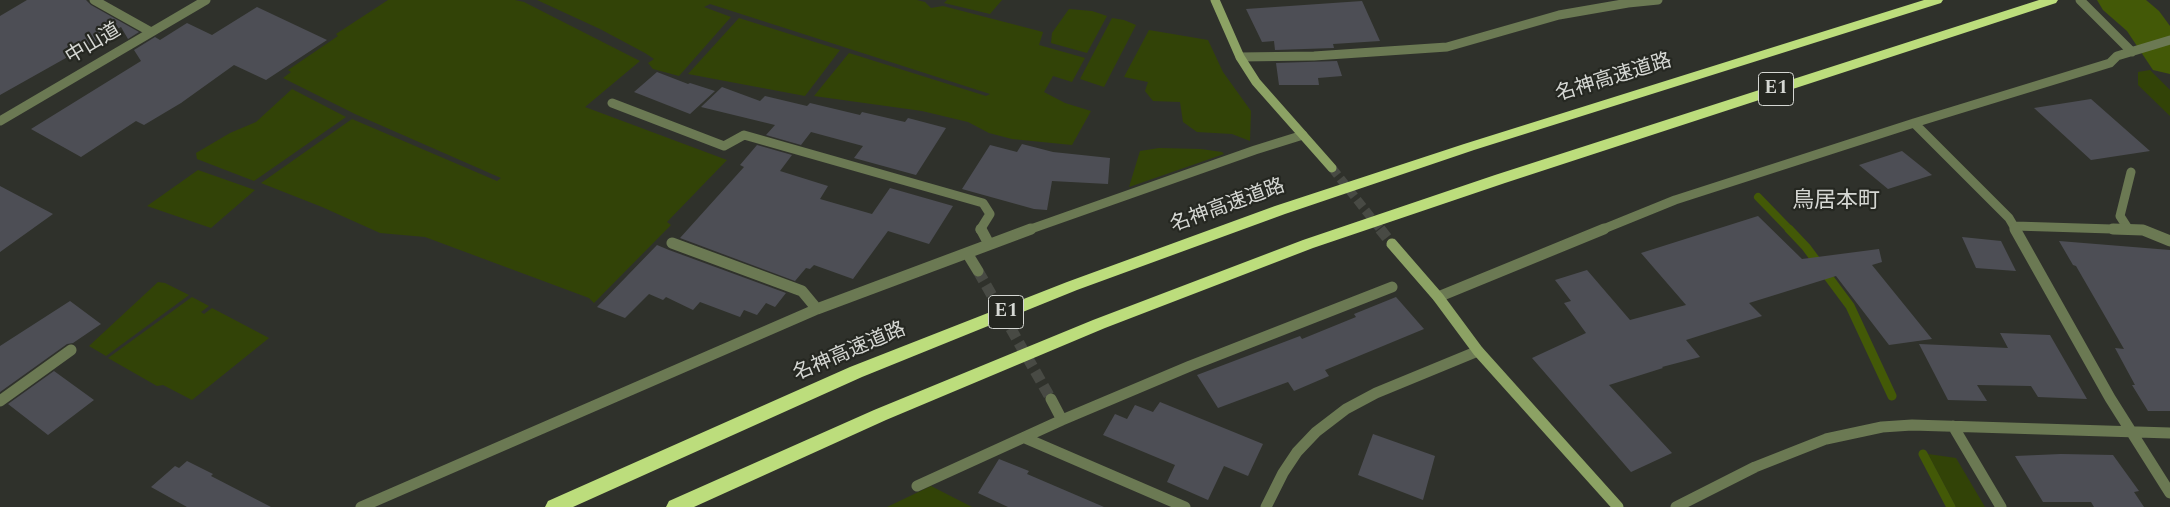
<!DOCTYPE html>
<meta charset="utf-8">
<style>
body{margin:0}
canvas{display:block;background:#2f312b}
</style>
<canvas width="2170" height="507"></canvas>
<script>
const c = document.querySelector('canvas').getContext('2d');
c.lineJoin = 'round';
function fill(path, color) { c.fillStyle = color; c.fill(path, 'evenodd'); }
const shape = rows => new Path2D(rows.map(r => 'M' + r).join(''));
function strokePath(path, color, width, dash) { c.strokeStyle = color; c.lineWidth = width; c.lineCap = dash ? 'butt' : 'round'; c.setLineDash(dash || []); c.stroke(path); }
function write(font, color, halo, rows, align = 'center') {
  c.font = font + ' Spectral,"Noto Sans JP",serif'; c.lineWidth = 4.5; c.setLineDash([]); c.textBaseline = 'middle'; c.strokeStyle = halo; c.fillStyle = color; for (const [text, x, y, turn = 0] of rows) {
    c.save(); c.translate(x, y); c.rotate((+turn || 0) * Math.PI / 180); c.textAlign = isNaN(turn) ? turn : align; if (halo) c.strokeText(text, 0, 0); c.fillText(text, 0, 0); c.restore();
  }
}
const green = shape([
 [388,0,515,0,524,2,640,61,585,107,727,160,667,222,671,225,594,303,589,298,425,237,380,233,322,207,261,183,352,119,497,181,501,178,355,114,283,78,291,72,288,70,338,36,336,34],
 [537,0,917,0,925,2,931,8,943,6,1043,32,1039,45,1085,58,1072,82,1053,76,1044,92,1065,103,1091,111,1072,145,1012,139,989,133,968,122,922,111,814,96,849,53,986,96,990,94,710,4,704,7,731,17,679,76,653,69,648,63,654,59,645,53,600,29],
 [947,0,1002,0,990,14,944,3],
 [1069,9,1092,11,1107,16,1087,53,1051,43,1052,33],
 [739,18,840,50,805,96,688,74],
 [1112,18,1124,20,1136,25,1104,87,1080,79],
 [1149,30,1208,40,1223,72,1251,111,1250,141,1232,134,1197,132,1183,122,1180,102,1153,101,1145,91,1148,82,1124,77],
 [2150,70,2170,90,2170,116,2138,85,2138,72],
 [292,89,346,117,254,181,197,159,196,153,230,133,256,122],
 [1159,148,1201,149,1222,152,1224,154,1129,187,1140,151],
 [198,170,255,190,211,228,147,206],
 [158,282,165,283,189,295,106,356,89,346],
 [192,297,209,306,201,312,204,314,212,308,269,338,192,400,163,385,157,386,108,358],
 [1928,454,1956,458,1985,507,1956,507],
 [931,486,972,507,887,507]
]);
const streamFar1 = shape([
 [1758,197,1790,230]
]);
const stream = shape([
 [1789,229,1806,247,1850,306,1892,396],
 [1923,454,1951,507]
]);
const river = shape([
 [2097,0,2146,0,2159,11,2170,26,2170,74,2153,70,2127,31,2103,10,2097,0]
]);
const building = shape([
 [27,0,86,0,91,5,139,32,128,39,121,27,0,95,0,16],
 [1362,1,1380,41,1333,44,1334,48,1275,50,1274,41,1262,42,1246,9],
 [257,7,327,40,266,80,234,65,181,103,144,125,136,121,81,157,31,129,141,61,134,50,155,37,160,40,187,23,212,35],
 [1337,61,1342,76,1318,78,1319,85,1279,85,1276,63],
 [657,72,688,84,690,83,715,91,690,114,634,92],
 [722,87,760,101,765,96,807,106,810,103,860,115,862,112,905,122,908,118,946,128,916,175,854,158,863,146,811,132,801,145,766,135,775,125,701,107],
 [2091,99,2150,151,2091,160,2034,108],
 [1022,144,1053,152,1110,158,1108,184,1052,181,1047,210,1034,209,962,189,990,145,1017,152],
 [757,145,792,155,780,171,828,186,820,199,872,214,890,188,953,206,929,244,888,231,853,279,814,265,810,269,806,268,795,281,680,238,744,167,740,165],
 [1902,151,1932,175,1888,189,1859,165],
 [0,186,53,214,0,252],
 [1758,216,1802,259,1879,249,1882,262,1872,265,1932,339,1889,345,1836,276,1749,303,1762,316,1686,340,1700,357,1662,367,1663,368,1609,385,1672,453,1631,472,1532,358,1586,333,1564,303,1571,301,1555,280,1587,270,1630,320,1686,305,1641,253],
 [1962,237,2001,241,2016,271,1976,268],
 [2059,241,2170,250,2170,411,2148,411,2132,385,2135,385,2115,348,2124,349,2076,266,2073,265],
 [657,245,669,250,786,293,775,307,766,303,757,315,744,310,740,317,700,302,693,310,666,297,663,300,649,294,625,318,597,307],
 [1396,297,1424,329,1325,370,1329,376,1294,391,1288,382,1218,408,1197,375,1300,336,1302,339,1356,317,1354,314],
 [70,301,101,324,73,343,67,344,0,392,0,346],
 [2000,333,2050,335,2087,399,2038,397,2031,386,1977,385,1987,401,1948,400,1919,344,2008,348],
 [54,371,94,400,48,435,8,404],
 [1160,402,1263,444,1248,476,1224,466,1208,500,1167,482,1175,465,1103,435,1115,414,1127,419,1135,405,1153,412],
 [1373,434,1435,456,1423,500,1358,475],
 [2061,454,2113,455,2139,491,2134,492,2144,507,2094,507,2091,502,2043,502,2015,456],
 [999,459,1029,471,1027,474,1104,507,1008,507,978,493],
 [187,461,213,474,211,476,271,507,187,507,151,487,175,466,179,468]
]);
const streetTunnel = shape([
 [978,271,1051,399]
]);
const secondaryTunnelFar1 = shape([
 [1332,168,1381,230]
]);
const secondaryTunnel = shape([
 [1380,229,1392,244]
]);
const streetFar1 = shape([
 [94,0,151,32],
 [2080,0,2132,52],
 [1240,57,1314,56,1447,47,1559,15,1628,3,1658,0],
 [612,103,724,146,744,135,983,203,990,214,980,230],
 [0,121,206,0],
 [1914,123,2009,218,2016,230],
 [2015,226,2144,230],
 [1028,230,1255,150,1303,135],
 [1601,230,1675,200,1914,123,2110,63,2117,56,2170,40],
 [2129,230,2120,216,2131,172]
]);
const street = shape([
 [981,229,989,244],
 [2015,229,2110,398,2170,493],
 [2113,229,2143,230,2170,241],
 [672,243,802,291,817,309],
 [967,253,978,271],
 [1438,297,1604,229],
 [1051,399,1062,420],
 [0,401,71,350],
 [1953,426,2001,507],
 [1025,438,1185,507],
 [917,486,1062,420,1190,366,1392,287],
 [361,507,817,309,1031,229],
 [1266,507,1283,473,1297,452,1316,432,1346,409,1376,393,1478,351],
 [1676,507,1755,467,1826,439,1882,427,1912,425,2170,433]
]);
const secondaryFar1 = shape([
 [1215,0,1240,57,1256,82,1332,168]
]);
const secondary = shape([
 [1392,244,1438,297,1478,351,1618,507]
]);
const highway = shape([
 [1924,0,1943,0,1941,3,1474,150,1285,214,1077,290,862,377,573,507,545,507,548,501,850,367,1067,282,1275,206,1464,144,1924,0],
 [2039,0,2058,0,2056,3,1505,183,1313,248,1105,328,886,420,694,507,666,507,669,501,874,410,1093,320,1303,240,1495,175,2039,0]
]);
const shields = [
 [1776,89,35],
 [1006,312,35]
];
const shieldNames = [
 ["E1",1776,89],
 ["E1",1006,312]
];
const streetNames = [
 ["中山道",94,45,-31],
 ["名神高速道路",1614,79,-17],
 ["名神高速道路",1228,207,-20],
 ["名神高速道路",850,353,-23]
];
const quarterNames = [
 ["鳥居本町",1836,203]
];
fill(green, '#324307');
strokePath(streamFar1, '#435907', 8);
strokePath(stream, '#435907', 9);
fill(river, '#435907');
fill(building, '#4d4e55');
strokePath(streetTunnel, '#484a44', 11, [11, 5.5]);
strokePath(secondaryTunnelFar1, '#484a44', 9, [9, 4.5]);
strokePath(secondaryTunnel, '#484a44', 11, [11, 5.5]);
strokePath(streetFar1, '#6b7953', 9);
strokePath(street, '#6b7953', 11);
strokePath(secondaryFar1, '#8ca264', 9);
strokePath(secondary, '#8ca264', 11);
fill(highway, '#bcdd7c');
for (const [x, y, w] of shields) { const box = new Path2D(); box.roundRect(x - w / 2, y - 16.5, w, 33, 4); c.fillStyle = '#252721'; c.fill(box); strokePath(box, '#d5d7d3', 1); }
write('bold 19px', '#d5d7d3', null, shieldNames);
write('20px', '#d5d7d3', '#252721', streetNames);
write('22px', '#d5d7d3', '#252721', quarterNames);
</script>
